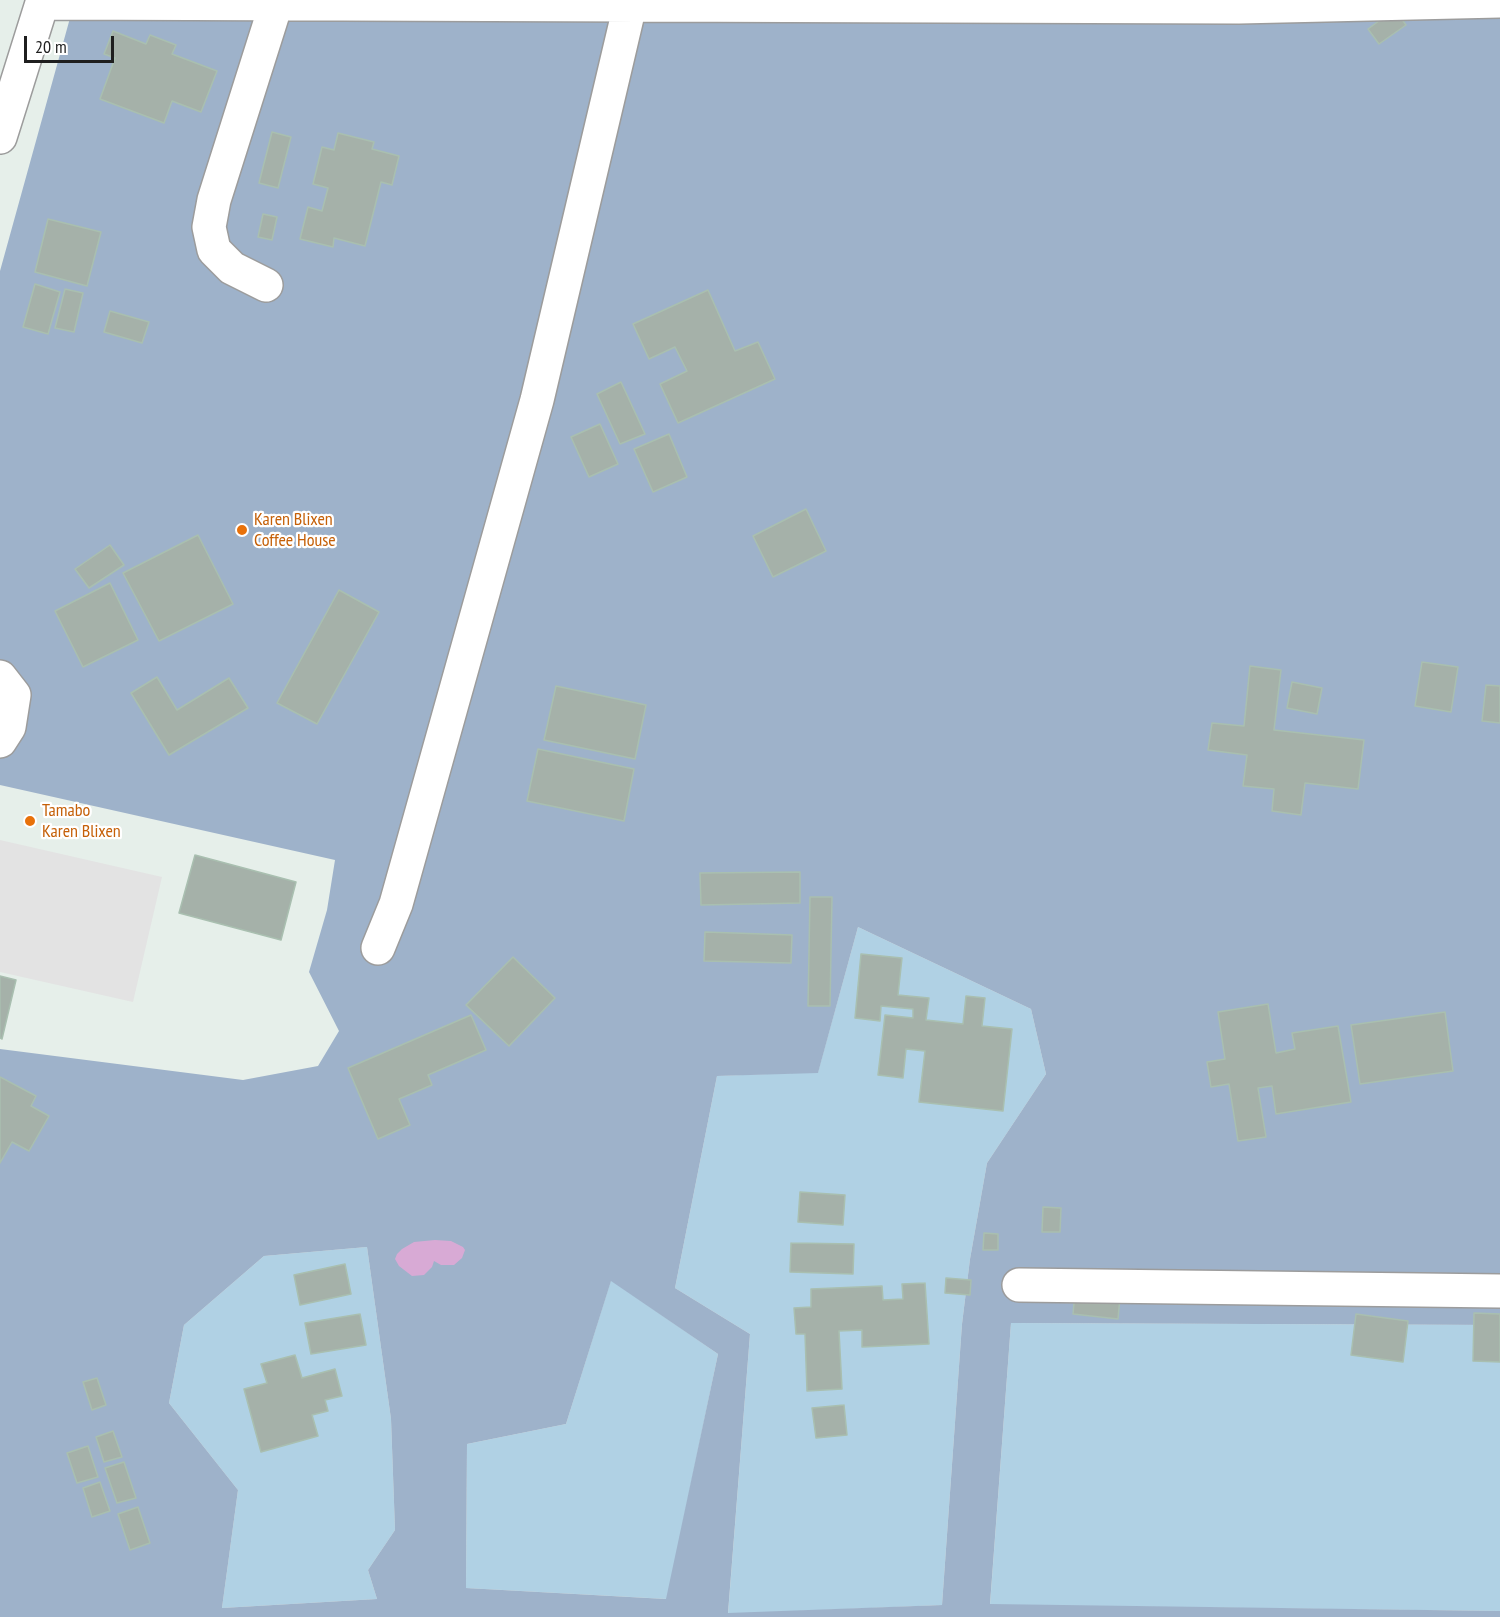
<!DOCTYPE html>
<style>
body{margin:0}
#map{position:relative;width:1500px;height:1617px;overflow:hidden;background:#e6efea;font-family:"PT Sans Narrow",sans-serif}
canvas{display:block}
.scale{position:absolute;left:24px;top:36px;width:90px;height:27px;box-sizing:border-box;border:3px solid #1f1f1f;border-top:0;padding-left:8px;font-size:18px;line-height:21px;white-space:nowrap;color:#1f1f1f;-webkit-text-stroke:4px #fff;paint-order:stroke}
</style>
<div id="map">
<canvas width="1500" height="1617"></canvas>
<div class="scale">20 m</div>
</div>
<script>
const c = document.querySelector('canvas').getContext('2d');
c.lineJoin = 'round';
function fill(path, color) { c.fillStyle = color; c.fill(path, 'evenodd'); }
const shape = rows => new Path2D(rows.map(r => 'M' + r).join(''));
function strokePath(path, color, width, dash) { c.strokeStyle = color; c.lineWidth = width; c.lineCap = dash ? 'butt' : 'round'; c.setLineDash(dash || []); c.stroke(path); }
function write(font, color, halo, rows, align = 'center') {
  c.font = font + ' "PT Sans Narrow",sans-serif'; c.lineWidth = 4.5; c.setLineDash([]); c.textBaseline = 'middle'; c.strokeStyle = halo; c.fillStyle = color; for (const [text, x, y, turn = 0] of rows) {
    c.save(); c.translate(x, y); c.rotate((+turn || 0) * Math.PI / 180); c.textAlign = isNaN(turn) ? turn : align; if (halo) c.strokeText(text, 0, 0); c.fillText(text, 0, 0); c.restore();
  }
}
const grass = shape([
 [858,927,1031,1009,1046,1074,987,1163,970,1259,962,1324,942,1605,728,1614,750,1334,675,1288,717,1076,818,1072],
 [367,1247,391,1419,395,1530,368,1570,377,1599,222,1608,238,1490,169,1403,184,1325,264,1256],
 [611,1280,718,1354,667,1599,466,1588,467,1444,566,1424],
 [1011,1323,1500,1325,1500,1611,990,1605]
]);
const forest = shape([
 [75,0,1500,0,1500,1325,1011,1323,990,1604,1500,1611,1500,1617,0,1617,0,1049,243,1080,318,1066,339,1031,309,972,327,910,335,860,0,785,0,271],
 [858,927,1031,1009,1046,1074,987,1163,970,1259,962,1324,942,1605,728,1613,750,1334,675,1288,717,1076,818,1073],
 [367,1247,391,1419,395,1530,368,1570,377,1599,222,1608,238,1490,169,1403,184,1325,264,1256],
 [611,1281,718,1354,666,1599,466,1588,467,1444,566,1424]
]);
const parking = shape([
 [0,840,162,877,133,1002,0,972]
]);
const water = shape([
 [435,1240,451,1241,463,1247,465,1250,462,1258,454,1265,441,1265,434,1261,432,1267,424,1275,412,1276,399,1266,395,1259,397,1254,402,1249,414,1242]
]);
const building = shape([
 [1395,9,1406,25,1379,44,1368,29,1395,9],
 [113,31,146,44,150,35,176,45,172,54,217,71,201,112,172,101,164,123,100,99,115,58,104,54,113,31],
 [272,132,291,137,278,188,259,183,272,132],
 [338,133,374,142,372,149,399,156,392,185,381,182,365,246,334,238,333,247,300,239,308,207,322,211,328,188,313,184,322,147,334,150,338,133],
 [263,214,277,217,272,240,258,237,263,214],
 [48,219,101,232,87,286,35,272,48,219],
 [35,284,60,292,48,334,23,327,35,284],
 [65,289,83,293,74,332,55,328,65,289],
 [708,290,735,351,758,342,775,379,678,423,660,384,687,371,675,347,649,359,633,324,708,290],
 [110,311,149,322,142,343,104,332,110,311],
 [621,382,645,434,620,444,597,394,621,382],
 [600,424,618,464,589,477,571,437,600,424],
 [669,434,687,477,653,492,634,449,669,434],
 [806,509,826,551,773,577,753,536,806,509],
 [198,535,233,604,159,641,123,573,198,535],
 [110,545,124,565,89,588,75,569,110,545],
 [110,583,138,640,83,667,55,611,110,583],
 [339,590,379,612,317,724,277,703,339,590],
 [1422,662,1458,667,1451,712,1415,706,1422,662],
 [1250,666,1281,670,1274,730,1364,740,1358,789,1305,783,1301,815,1272,811,1274,789,1243,786,1247,755,1208,750,1212,723,1244,726,1250,666],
 [157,677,177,710,229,678,248,708,169,755,131,693,157,677],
 [1292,682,1322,688,1317,714,1287,708,1292,682],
 [1486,685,1500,686,1500,723,1482,721,1486,685],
 [556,686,646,705,635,759,544,740,556,686],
 [538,749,634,769,624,821,527,801,538,749],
 [195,855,296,882,281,940,179,913,195,855],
 [800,872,800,903,701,905,700,873,800,872],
 [810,897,832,897,830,1006,808,1006,810,897],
 [705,932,792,935,791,963,704,961,705,932],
 [861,954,902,958,898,995,929,998,926,1020,963,1024,966,996,985,998,982,1026,1012,1029,1003,1111,919,1102,925,1051,906,1049,903,1078,878,1075,885,1015,913,1018,913,1009,881,1006,880,1021,855,1018,861,954],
 [513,957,555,998,509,1046,466,1005,513,957],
 [0,976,16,980,2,1039,0,1038,0,976],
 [1268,1004,1276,1053,1295,1049,1292,1033,1338,1026,1351,1102,1276,1114,1272,1086,1258,1088,1266,1137,1238,1141,1229,1084,1211,1087,1207,1062,1225,1059,1218,1012,1268,1004],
 [1445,1012,1453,1071,1360,1084,1351,1025,1445,1012],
 [471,1015,486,1050,428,1075,432,1085,399,1099,410,1125,378,1139,348,1068,471,1015],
 [0,1077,36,1096,31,1106,49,1116,29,1151,12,1142,0,1163,0,1077],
 [800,1192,845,1195,843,1225,798,1222,800,1192],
 [1043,1207,1061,1208,1060,1232,1042,1232,1043,1207],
 [984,1233,998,1234,998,1250,983,1250,984,1233],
 [791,1243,854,1244,853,1274,790,1272,791,1243],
 [345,1264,351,1294,300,1305,294,1275,345,1264],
 [946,1278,971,1280,970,1295,945,1293,946,1278],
 [925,1283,929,1344,862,1347,862,1330,839,1331,842,1389,807,1391,805,1334,796,1334,794,1308,811,1307,811,1289,882,1286,883,1300,903,1299,902,1284,925,1283],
 [1075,1292,1120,1297,1118,1319,1073,1314,1075,1292],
 [1474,1313,1500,1314,1500,1362,1473,1361,1474,1313],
 [360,1314,366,1345,311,1354,305,1323,360,1314],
 [1356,1314,1408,1321,1403,1362,1351,1355,1356,1314],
 [295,1355,302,1378,335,1369,342,1396,325,1400,328,1411,312,1415,318,1436,261,1452,244,1389,267,1383,261,1364,295,1355],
 [97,1378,106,1405,92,1410,83,1382,97,1378],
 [844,1405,847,1435,816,1438,812,1408,844,1405],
 [113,1431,122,1457,104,1462,96,1437,113,1431],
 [88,1446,98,1477,77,1483,67,1453,88,1446],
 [124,1462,136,1498,117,1503,105,1468,124,1462],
 [100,1482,110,1511,92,1517,83,1488,100,1482],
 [138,1507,150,1543,130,1550,118,1514,138,1507]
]);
const minor = shape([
 [42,3,1239,7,1500,1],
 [0,137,43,0],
 [266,285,232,268,214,250,209,227,214,200,276,4],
 [0,677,14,695,9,727,0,741],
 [378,948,396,904,537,400,630,5],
 [1019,1285,1500,1291]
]);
const markers = [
 [242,530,6,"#e8710a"],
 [30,821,6,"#e8710a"]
];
const foodNames = [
 ["Karen Blixen",254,520],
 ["Coffee House",254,541],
 ["Tamabo",42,811],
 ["Karen Blixen",42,832]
];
fill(grass, '#b0d1e4');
fill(forest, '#9eb2ca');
fill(parking, '#e3e3e3');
fill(water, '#d8aad5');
fill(building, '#a5b1a9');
strokePath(building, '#a9bfb0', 1.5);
strokePath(minor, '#9c9c9c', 36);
strokePath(minor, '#fff', 33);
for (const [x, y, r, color] of markers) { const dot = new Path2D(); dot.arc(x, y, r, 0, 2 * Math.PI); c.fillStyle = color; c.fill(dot); strokePath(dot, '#fff', 2); }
write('18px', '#c56008', '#fff', foodNames, 'left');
</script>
